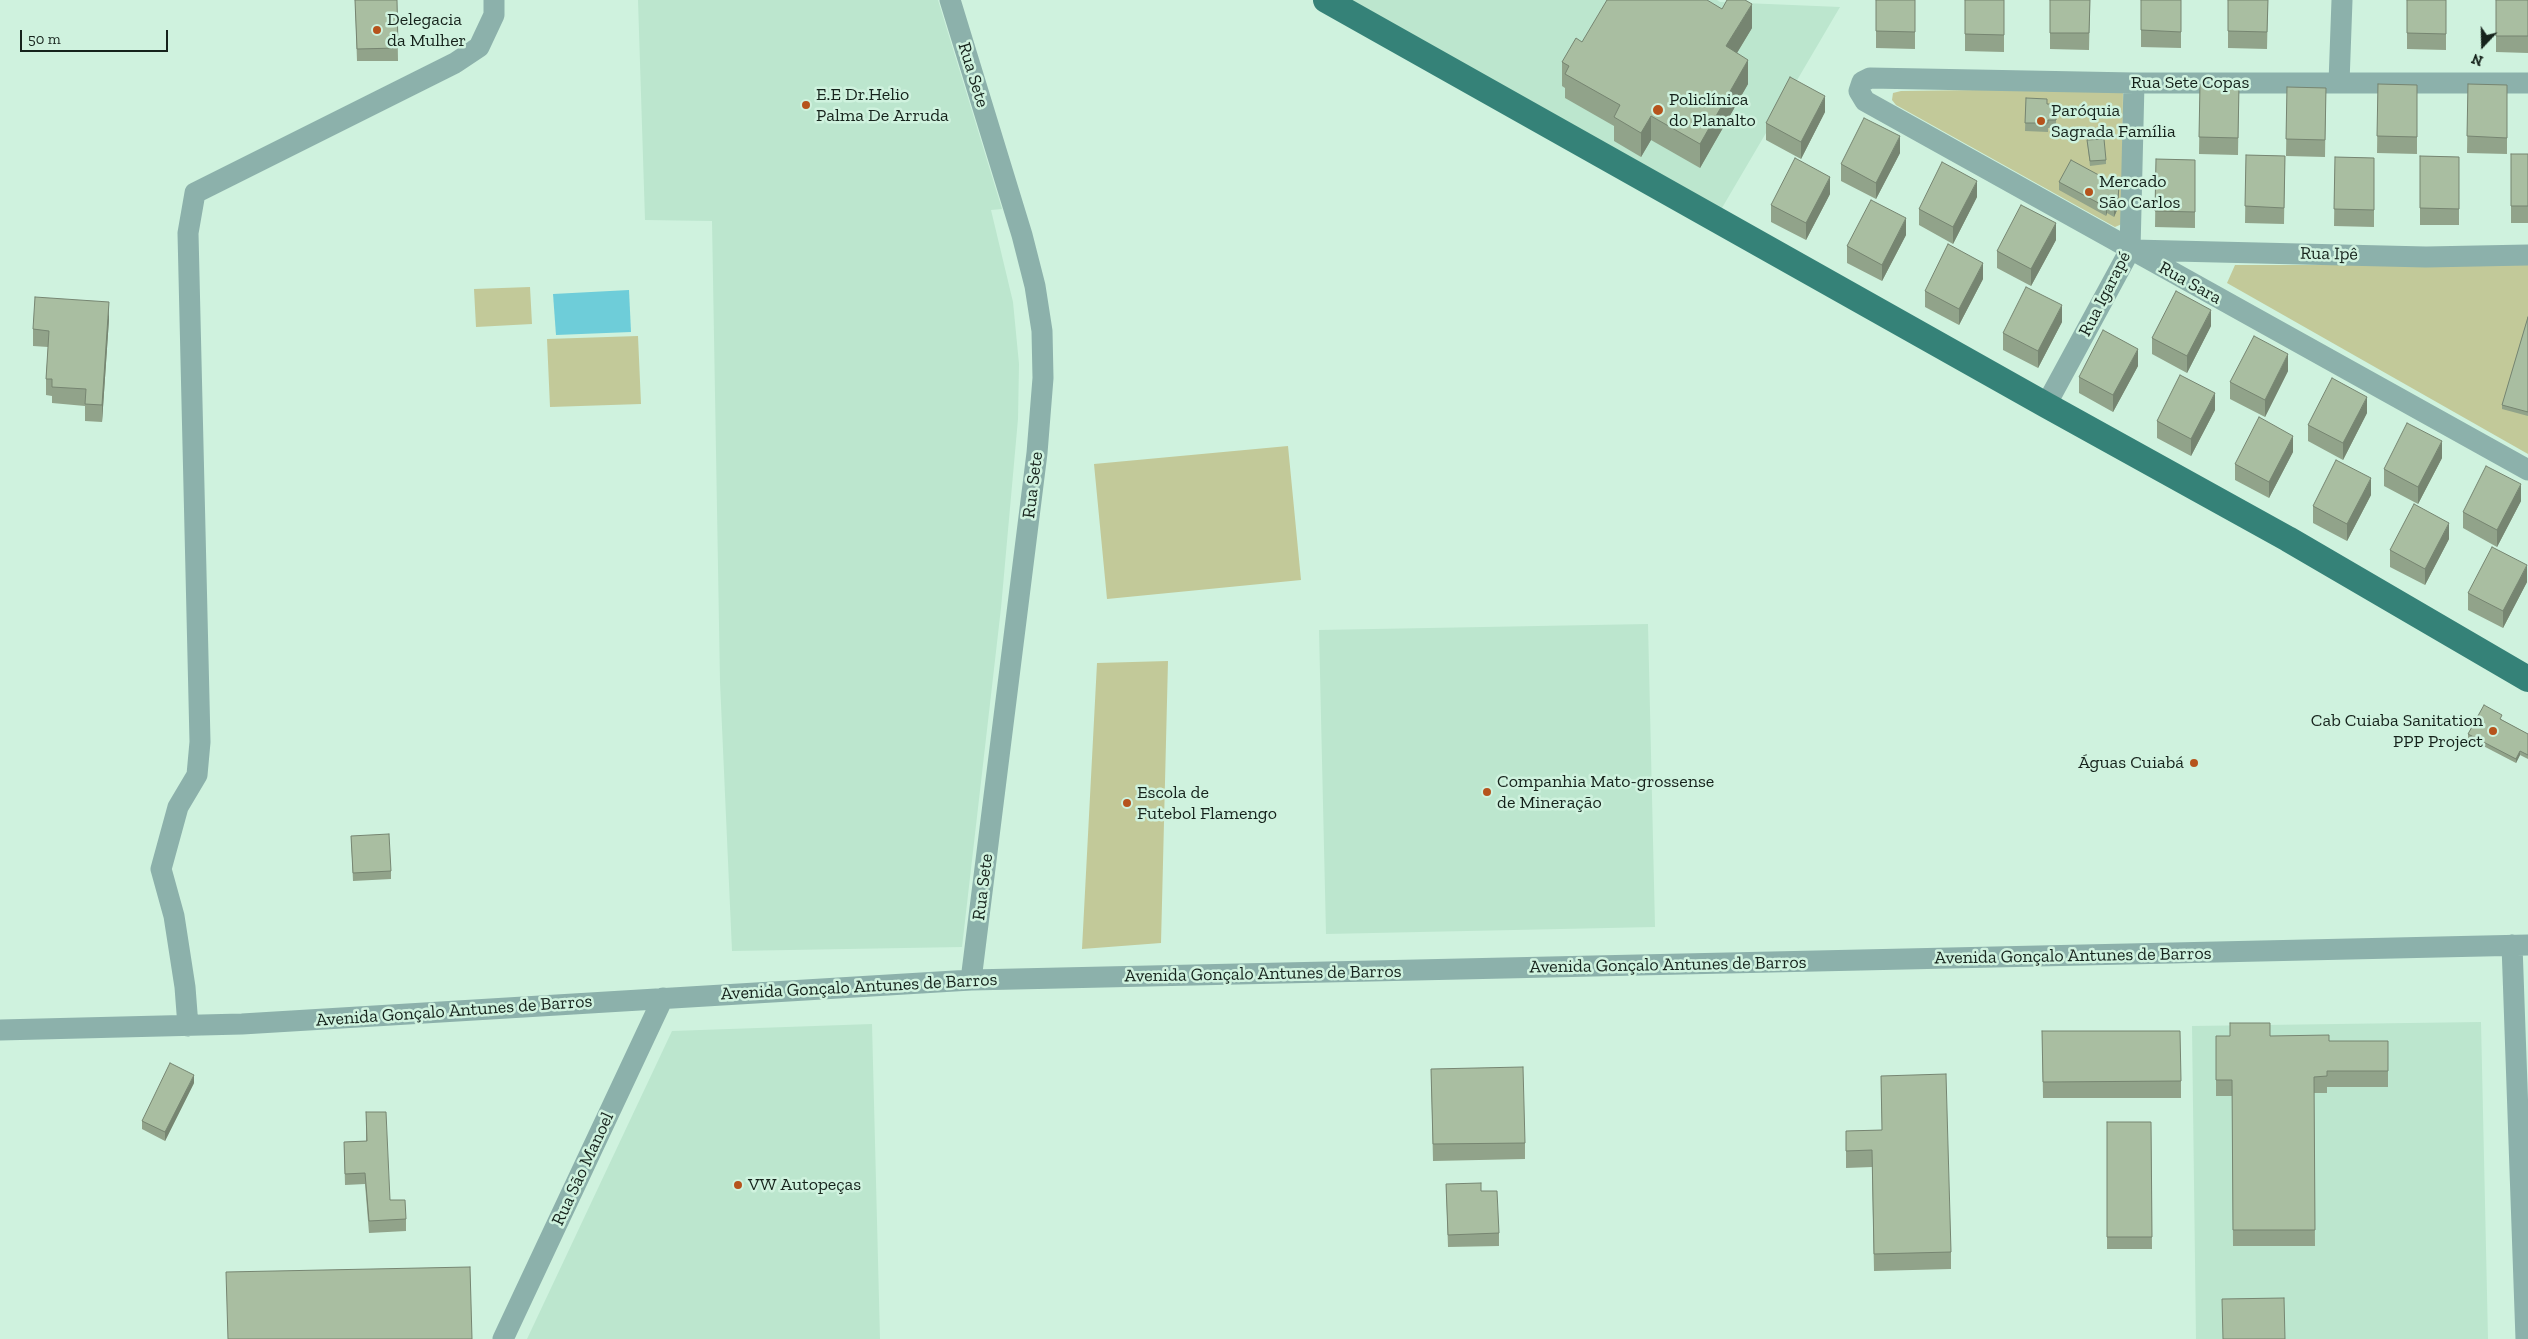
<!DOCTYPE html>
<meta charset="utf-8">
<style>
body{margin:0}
#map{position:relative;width:2528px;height:1339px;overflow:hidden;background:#cff2de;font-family:"Zilla Slab",serif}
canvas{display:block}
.north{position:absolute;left:2458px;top:20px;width:50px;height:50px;-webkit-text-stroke:4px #cff2de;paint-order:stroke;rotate:201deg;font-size:14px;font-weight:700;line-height:20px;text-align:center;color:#16231c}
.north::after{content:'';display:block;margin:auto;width:18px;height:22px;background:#16231c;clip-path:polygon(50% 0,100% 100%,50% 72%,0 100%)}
.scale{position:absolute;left:20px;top:30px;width:148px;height:22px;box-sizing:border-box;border:2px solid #16231c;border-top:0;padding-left:6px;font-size:15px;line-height:18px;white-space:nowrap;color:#16231c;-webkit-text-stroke:4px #cff2de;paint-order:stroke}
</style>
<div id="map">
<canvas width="2528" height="1339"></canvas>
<div class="north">N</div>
<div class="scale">50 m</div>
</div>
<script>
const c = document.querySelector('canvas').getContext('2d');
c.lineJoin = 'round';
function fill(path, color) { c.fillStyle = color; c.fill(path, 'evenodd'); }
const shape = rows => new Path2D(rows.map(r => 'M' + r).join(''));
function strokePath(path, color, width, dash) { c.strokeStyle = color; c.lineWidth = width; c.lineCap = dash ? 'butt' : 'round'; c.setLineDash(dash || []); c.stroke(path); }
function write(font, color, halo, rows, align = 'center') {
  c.font = font + ' "Zilla Slab",serif'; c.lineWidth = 5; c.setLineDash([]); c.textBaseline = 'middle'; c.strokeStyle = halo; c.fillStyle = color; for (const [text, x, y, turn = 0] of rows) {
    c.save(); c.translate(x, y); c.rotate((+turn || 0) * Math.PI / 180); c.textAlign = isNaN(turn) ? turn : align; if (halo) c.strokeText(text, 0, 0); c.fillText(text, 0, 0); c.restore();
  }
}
const built = shape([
 [638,0,938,0,1002,209,991,210,1013,302,1019,364,1018,419,1001,608,962,947,732,951,720,682,712,221,645,220],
 [1340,0,1717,0,1720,2,1840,7,1719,213],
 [1648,624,1655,927,1326,934,1319,630],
 [2481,1022,2488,1339,2196,1339,2192,1026],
 [872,1024,880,1339,527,1339,672,1031]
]);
const green = shape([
 [2123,88,2122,224,2115,227,1896,105,1892,100,1893,93,1901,91],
 [2235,265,2528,265,2528,454,2227,283],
 [530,287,532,324,476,327,474,289],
 [638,336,641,404,550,407,547,339],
 [1288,446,1301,580,1107,599,1094,464],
 [1168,661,1161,943,1082,949,1097,663]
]);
const water = shape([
 [629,290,631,332,556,335,553,294]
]);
const minor = shape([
 [950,0,1022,235,1035,286,1042,331,1043,378,1037,453,971,980],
 [2339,83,2342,0],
 [2528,83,2134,83,1870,78,1862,82,1859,91,1865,101,2528,470],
 [2133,250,2426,257,2528,255],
 [2046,405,2130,250,2134,83],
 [2512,945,2526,1339],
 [188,1026,185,987,174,916,161,869,178,807,197,775,200,742,188,233,195,193,455,63,479,47,494,15,494,0],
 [0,1030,242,1024,971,980,2528,945],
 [503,1339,663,998]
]);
const major = shape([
 [1326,0,2046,405,2288,539,2528,679]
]);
const wall = shape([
 [355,0,397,0,398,61,357,61],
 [1876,0,1915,0,1915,49,1876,48],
 [1965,0,2004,0,2004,52,1965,51],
 [2050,0,2090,0,2089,50,2050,49],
 [2141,0,2181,0,2181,48,2141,47],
 [2268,0,2267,49,2228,48,2228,31],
 [2407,0,2446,0,2446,50,2407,49],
 [2496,0,2528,0,2528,53,2496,52],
 [1752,28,1737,53,1748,84,1700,168,1651,140,1641,157,1614,141,1614,126,1565,98,1565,88,1562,86,1562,62,1582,42],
 [2378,84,2417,85,2417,154,2377,153],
 [2468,84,2507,85,2507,154,2467,153],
 [2200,85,2239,86,2238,155,2199,154],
 [2287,87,2326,88,2325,157,2286,156],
 [2026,98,2047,104,2056,104,2056,128,2048,128,2048,132,2025,131],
 [1825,112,1801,159,1766,140,1766,123],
 [2087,140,2106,160,2106,164,2090,166],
 [1900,153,1876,199,1841,181,1841,164],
 [2511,154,2528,154,2528,223,2511,223],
 [2246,155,2285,156,2284,224,2245,223],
 [2420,156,2459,157,2459,225,2420,225],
 [2335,157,2374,158,2374,227,2334,226],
 [2156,159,2195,160,2195,228,2155,227],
 [2059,182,2118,208,2114,217,2107,213,2106,216,2059,190],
 [1830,194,1806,240,1771,222,1771,205],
 [1977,197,1953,244,1919,225,1919,209],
 [1906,235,1882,281,1847,263,1847,246],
 [2056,240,2031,286,1997,268,1997,251],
 [1983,279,1959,325,1925,307,1925,291],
 [2528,317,2528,416,2502,409,2502,405],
 [109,319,102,422,85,421,85,406,52,403,52,396,46,395,46,379,48,347,33,346,33,329],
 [2062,322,2038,368,2003,350,2003,333],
 [2211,326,2187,373,2152,354,2152,338],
 [2138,366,2113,412,2079,393,2079,377],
 [2288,371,2265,417,2230,399,2230,382],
 [2215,410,2191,456,2157,438,2157,421],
 [2367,413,2343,460,2308,441,2308,425],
 [2293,452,2269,498,2235,480,2235,464],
 [2442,458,2418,504,2384,486,2384,469],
 [2371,495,2347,541,2313,523,2313,506],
 [2521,501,2497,547,2463,528,2463,512],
 [2449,539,2425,585,2390,567,2390,550],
 [2527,582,2503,628,2468,610,2468,593],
 [2502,719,2502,720,2528,734,2528,759,2520,755,2516,763,2468,738,2468,734],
 [351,836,391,871,391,879,353,881],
 [2042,1031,2181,1081,2181,1098,2043,1098],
 [2216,1036,2270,1036,2329,1041,2388,1041,2388,1087,2327,1087,2327,1093,2314,1093,2315,1246,2233,1246,2232,1096,2216,1096],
 [1431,1069,1525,1143,1525,1159,1433,1161],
 [1881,1076,1951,1252,1951,1269,1874,1271,1872,1167,1846,1168,1846,1131,1882,1130],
 [194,1083,165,1141,142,1129,142,1121],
 [366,1112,390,1200,406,1219,406,1231,369,1233,365,1184,345,1185,344,1142,366,1141],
 [2107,1122,2151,1122,2152,1249,2107,1249],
 [1446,1184,1481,1191,1499,1233,1499,1246,1448,1247]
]);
const shadedWall = shape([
 [1752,4,1752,28,1726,71,1726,46],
 [1748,60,1748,84,1700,168,1700,144],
 [1825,96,1825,112,1801,159,1801,142],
 [1651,116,1651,140,1641,157,1641,133],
 [1900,136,1900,153,1876,199,1876,183],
 [1830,177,1830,194,1806,240,1806,223],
 [1977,181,1977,197,1953,244,1953,227],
 [2119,186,2118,208,2114,217,2114,208],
 [2107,205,2107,213,2106,216,2106,207],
 [1906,218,1906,235,1882,281,1882,265],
 [2056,223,2056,240,2031,286,2031,269],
 [1983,263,1983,279,1959,325,1959,309],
 [109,302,109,319,102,422,102,405],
 [2062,305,2062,322,2038,368,2038,351],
 [2211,310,2211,326,2187,373,2187,356],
 [2138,349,2138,366,2113,412,2113,395],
 [2288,354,2288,371,2265,417,2265,400],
 [2215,393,2215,410,2191,456,2191,439],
 [2367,397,2367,413,2343,460,2343,443],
 [2293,436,2293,452,2269,498,2269,482],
 [2442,441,2442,458,2418,504,2418,487],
 [2371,478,2371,495,2347,541,2347,524],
 [2521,484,2521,501,2497,547,2497,530],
 [2449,523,2449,539,2425,585,2425,569],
 [2527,565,2527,582,2503,628,2503,611],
 [2520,751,2520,755,2516,763,2516,759],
 [194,1075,194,1083,165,1141,165,1132]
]);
const building = shape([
 [355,0,397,0,398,48,357,49,355,0],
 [1607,0,1707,0,1722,9,1727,0,1745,0,1752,4,1726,46,1748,60,1700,144,1651,116,1641,133,1614,117,1620,105,1565,74,1569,66,1562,62,1576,38,1582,42,1607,0],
 [1876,0,1915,0,1915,32,1876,31,1876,0],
 [1965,0,2004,0,2004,35,1965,34,1965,0],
 [2050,0,2090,0,2089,33,2050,33,2050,0],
 [2141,0,2181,0,2181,32,2141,30,2141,0],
 [2228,0,2268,0,2267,32,2228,31,2228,0],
 [2407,0,2446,0,2446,34,2407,33,2407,0],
 [2496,0,2528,0,2528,36,2496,36,2496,0],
 [1790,77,1825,96,1801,142,1766,123,1790,77],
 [2378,84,2417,85,2417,137,2377,136,2378,84],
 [2468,84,2507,85,2507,138,2467,136,2468,84],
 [2200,85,2239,86,2238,138,2199,137,2200,85],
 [2287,87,2326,88,2325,140,2286,139,2287,87],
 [2026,98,2047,99,2047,104,2056,104,2056,120,2048,120,2048,123,2025,123,2026,98],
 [1864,118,1900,136,1876,183,1841,164,1864,118],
 [2104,139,2106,160,2090,161,2087,140,2104,139],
 [2511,154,2528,154,2528,206,2511,206,2511,154],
 [2246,155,2285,156,2284,208,2245,206,2246,155],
 [2420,156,2459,157,2459,209,2420,208,2420,156],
 [2335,157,2374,158,2374,210,2334,209,2335,157],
 [1795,158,1830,177,1806,223,1771,205,1795,158],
 [2156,159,2195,160,2195,212,2155,211,2156,159],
 [2071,160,2119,186,2118,199,2114,208,2107,205,2106,207,2059,182,2071,160],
 [1942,162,1977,181,1953,227,1919,209,1942,162],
 [1871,200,1906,218,1882,265,1847,246,1871,200],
 [2021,205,2056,223,2031,269,1997,251,2021,205],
 [1948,244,1983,263,1959,309,1925,291,1948,244],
 [2026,287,2062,305,2038,351,2003,333,2026,287],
 [2176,291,2211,310,2187,356,2152,338,2176,291],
 [35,297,109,302,102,405,85,404,86,389,52,387,52,379,46,379,49,331,33,329,35,297],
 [2528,317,2528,412,2502,405,2528,317],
 [2103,330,2138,349,2113,395,2079,377,2103,330],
 [2254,336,2288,354,2265,400,2230,382,2254,336],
 [2180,375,2215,393,2191,439,2157,421,2180,375],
 [2332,378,2367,397,2343,443,2308,425,2332,378],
 [2259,417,2293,436,2269,482,2235,464,2259,417],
 [2407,423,2442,441,2418,487,2384,469,2407,423],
 [2336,460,2371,478,2347,524,2313,506,2336,460],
 [2486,466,2521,484,2497,530,2463,512,2486,466],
 [2414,504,2449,523,2425,569,2390,550,2414,504],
 [2492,547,2527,565,2503,611,2468,593,2492,547],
 [2484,705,2502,715,2500,719,2528,734,2528,755,2520,751,2516,759,2468,734,2484,705],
 [389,834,391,871,353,873,351,836,389,834],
 [2230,1023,2270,1023,2270,1036,2329,1035,2329,1041,2388,1041,2388,1071,2327,1071,2327,1076,2314,1077,2315,1230,2233,1230,2232,1080,2216,1080,2216,1036,2230,1036,2230,1023],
 [2042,1031,2180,1031,2181,1081,2043,1082,2042,1031],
 [170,1063,194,1075,165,1132,142,1121,170,1063],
 [1523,1067,1525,1143,1433,1144,1431,1069,1523,1067],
 [1946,1074,1951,1252,1874,1254,1872,1150,1846,1151,1846,1131,1882,1130,1881,1076,1946,1074],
 [366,1112,386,1112,390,1200,405,1200,406,1219,369,1221,365,1173,345,1174,344,1142,367,1141,366,1112],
 [2107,1122,2151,1122,2152,1237,2107,1237,2107,1122],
 [1481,1183,1481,1191,1497,1191,1499,1233,1448,1235,1446,1184,1481,1183],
 [470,1267,472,1339,228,1339,226,1272,470,1267],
 [2284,1298,2285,1339,2223,1339,2222,1299,2284,1298]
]);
const markers = [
 [377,30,5,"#b6531c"],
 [806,105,5,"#b6531c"],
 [1658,110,6,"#b6531c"],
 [2041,121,5,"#b6531c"],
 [2089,192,5,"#b6531c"],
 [2493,731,5,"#b6531c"],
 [2194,763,5,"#b6531c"],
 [1487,792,5,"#b6531c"],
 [1127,803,5,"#b6531c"],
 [738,1185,5,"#b6531c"]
];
const poiNames = [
 ["Delegacia",387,20],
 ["da Mulher",387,41],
 ["E.E Dr.Helio",816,95],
 ["Palma De Arruda",816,116],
 ["Policlínica",1669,100],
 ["do Planalto",1669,121],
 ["Paróquia",2051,111],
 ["Sagrada Família",2051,132],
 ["Mercado",2099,182],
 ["São Carlos",2099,203],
 ["Cab Cuiaba Sanitation",2483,721,"right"],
 ["PPP Project",2483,742,"right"],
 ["Águas Cuiabá",2184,763,"right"],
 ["Companhia Mato-grossense",1497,782],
 ["de Mineração",1497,803],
 ["Escola de",1137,793],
 ["Futebol Flamengo",1137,814],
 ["VW Autopeças",748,1185]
];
const streetNames = [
 ["Rua Sete",973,75,73],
 ["Rua Sete Copas",2190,83],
 ["Rua Ipê",2329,254,1],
 ["Rua Sara",2190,283,29],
 ["Rua Igarapé",2105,294,-63],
 ["Rua Sete",1033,485,-83],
 ["Rua Sete",983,887,-83],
 ["Avenida Gonçalo Antunes de Barros",2073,956,-1],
 ["Avenida Gonçalo Antunes de Barros",1668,965,-1],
 ["Avenida Gonçalo Antunes de Barros",1263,974,-1],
 ["Avenida Gonçalo Antunes de Barros",859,987,-3],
 ["Avenida Gonçalo Antunes de Barros",454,1011,-4],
 ["Rua São Manoel",583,1169,-65]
];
fill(built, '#bce6ce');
fill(green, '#c2c999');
fill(water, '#6ecdd9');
strokePath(minor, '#8cb1ab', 21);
strokePath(major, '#358278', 26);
fill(wall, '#91a38a');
fill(shadedWall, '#768571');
fill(building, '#a9bea1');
strokePath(building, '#768571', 1);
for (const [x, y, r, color] of markers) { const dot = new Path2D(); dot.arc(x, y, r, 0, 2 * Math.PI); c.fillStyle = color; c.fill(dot); strokePath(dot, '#cff2de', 2); }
write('18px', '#16231c', '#cff2de', poiNames, 'left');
write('18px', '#16231c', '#cff2de', streetNames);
</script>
